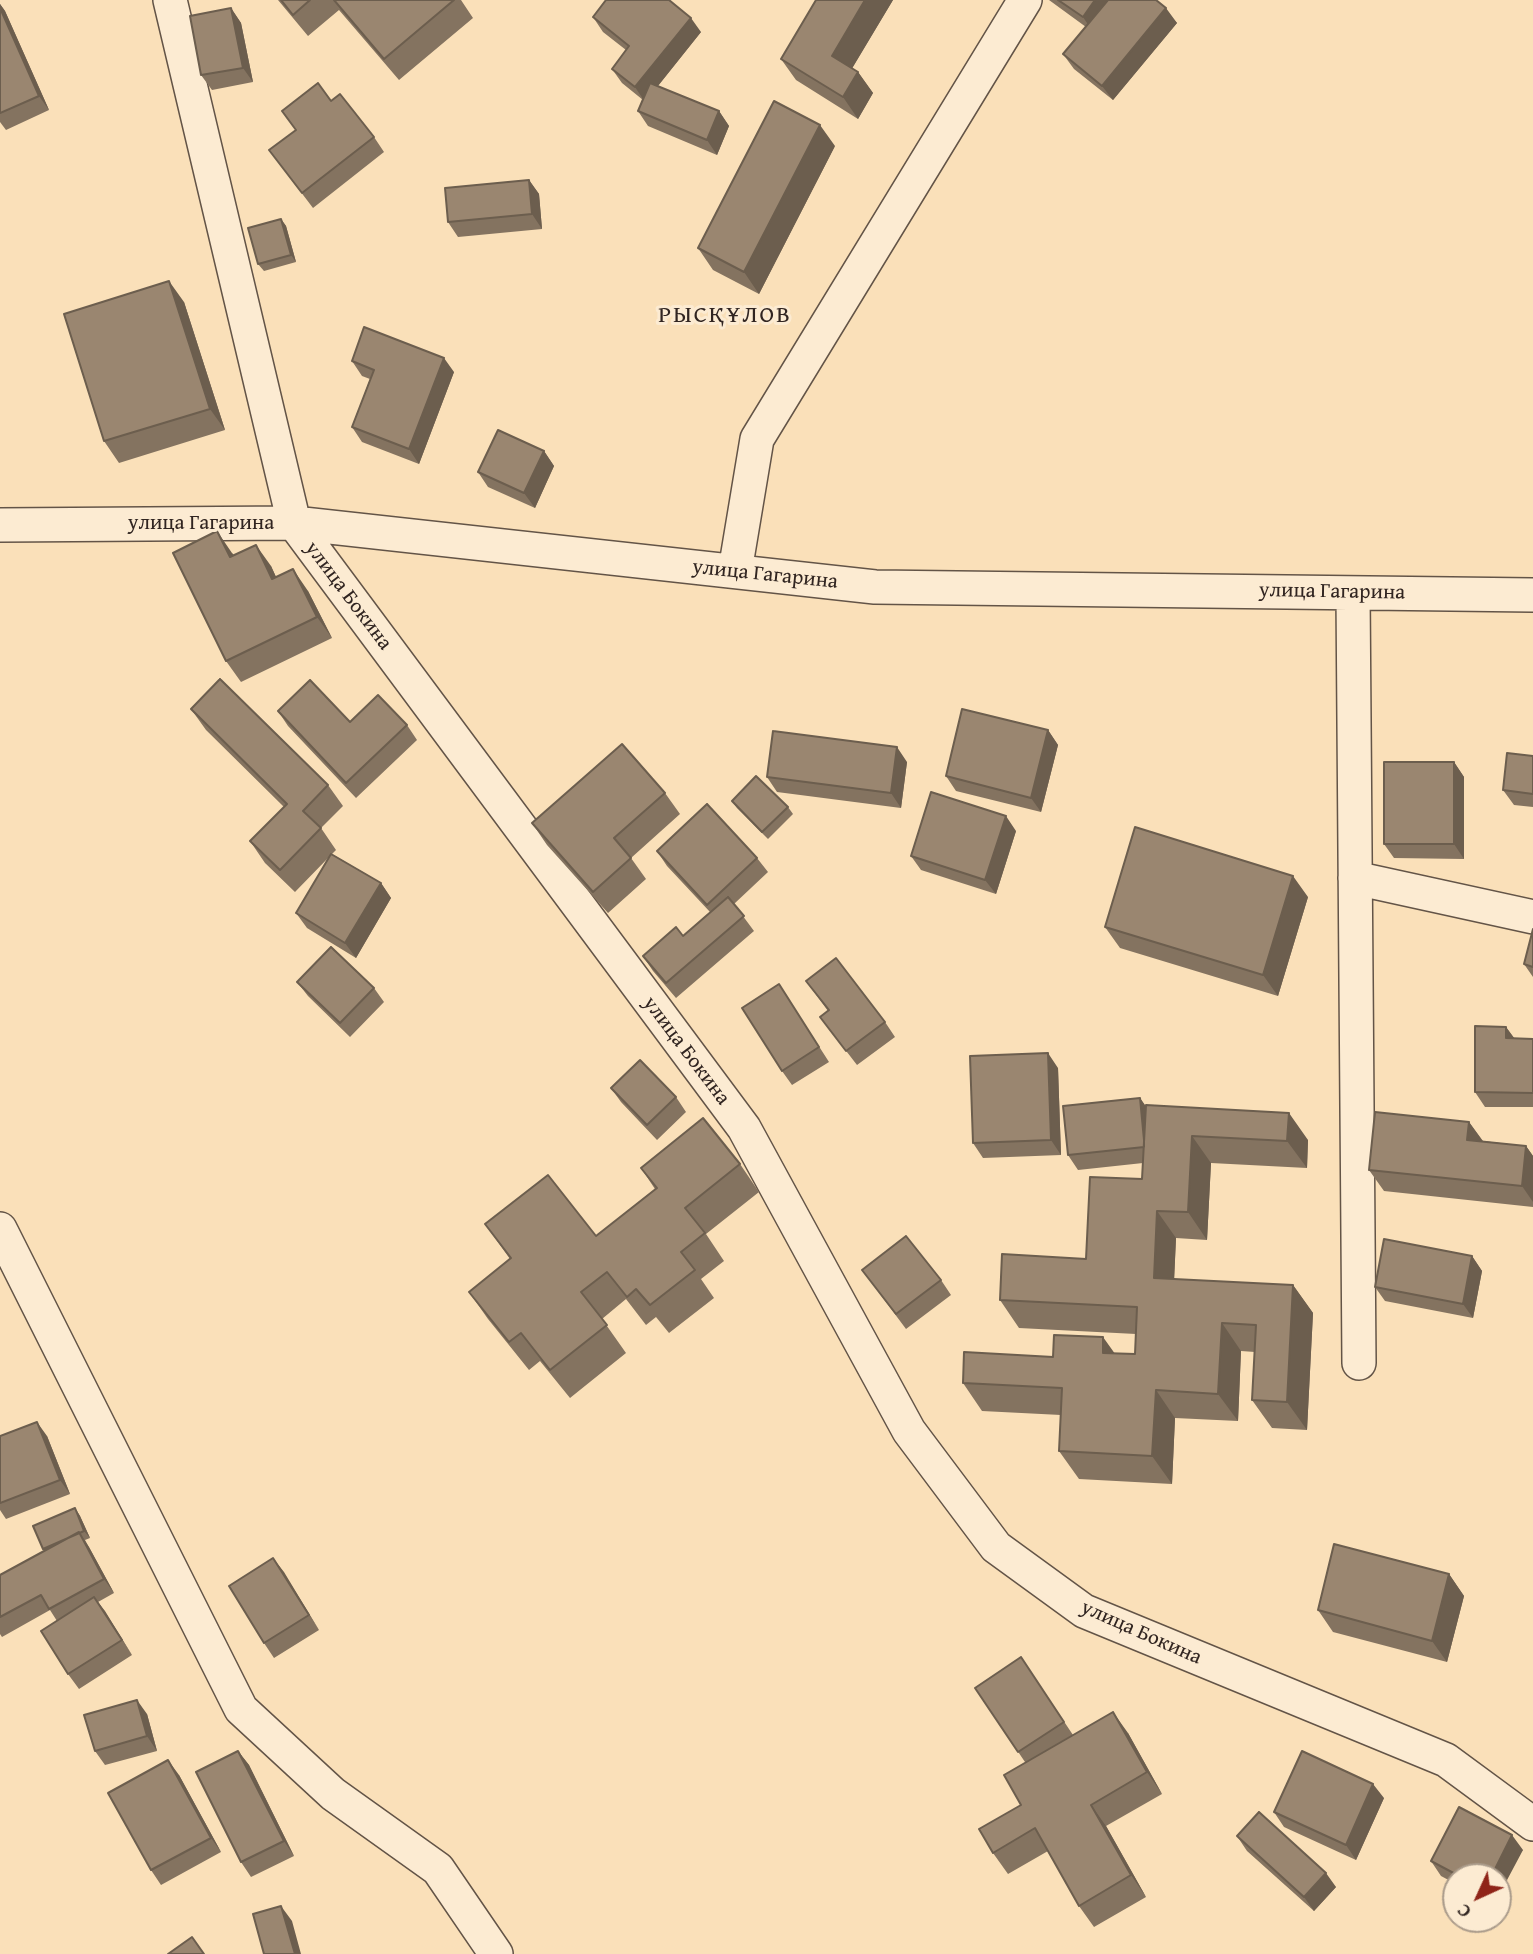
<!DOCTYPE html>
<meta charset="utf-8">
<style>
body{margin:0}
#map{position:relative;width:1533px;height:1954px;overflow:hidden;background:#fae0b9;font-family:"Gentium Book Plus",serif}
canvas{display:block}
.north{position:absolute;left:1442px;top:1863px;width:70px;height:70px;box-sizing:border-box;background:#fcebd2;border:2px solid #ab9c8b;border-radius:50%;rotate:225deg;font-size:19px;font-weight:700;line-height:28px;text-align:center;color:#312521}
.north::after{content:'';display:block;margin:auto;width:24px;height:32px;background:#8f2418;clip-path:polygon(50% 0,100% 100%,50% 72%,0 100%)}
</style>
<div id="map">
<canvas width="1533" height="1954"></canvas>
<div class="north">С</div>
</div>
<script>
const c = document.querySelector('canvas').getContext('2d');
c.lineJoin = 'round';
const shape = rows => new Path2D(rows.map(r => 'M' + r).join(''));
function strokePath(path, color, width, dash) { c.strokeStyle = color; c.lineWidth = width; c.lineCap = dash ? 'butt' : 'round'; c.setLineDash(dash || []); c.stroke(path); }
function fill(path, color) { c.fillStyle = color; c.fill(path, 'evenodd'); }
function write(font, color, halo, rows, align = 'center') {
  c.font = font + ' "Gentium Book Plus",serif'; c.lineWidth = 6; c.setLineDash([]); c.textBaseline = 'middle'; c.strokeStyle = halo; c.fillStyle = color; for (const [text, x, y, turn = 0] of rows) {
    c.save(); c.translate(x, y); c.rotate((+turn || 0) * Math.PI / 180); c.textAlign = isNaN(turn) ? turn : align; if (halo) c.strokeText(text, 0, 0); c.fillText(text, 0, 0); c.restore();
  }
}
const street = shape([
 [170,0,294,523,744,1128,909,1431,996,1547,1084,1611,1446,1760,1533,1824],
 [0,525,294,523,875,587,1533,595],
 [735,571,757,439,1025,0],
 [1353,593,1359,1363],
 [1355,878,1533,917],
 [0,1229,241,1709,333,1794,438,1869,496,1954]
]);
const wall = shape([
 [278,0,461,0,473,18,399,80,339,10,308,36],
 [816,0,893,0,852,68,858,72,873,93,858,119,796,80,781,59],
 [1049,0,1156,0,1177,23,1113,100,1074,69,1063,54,1086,27],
 [0,4,5,11,49,110,6,130,0,122],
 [231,8,241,23,253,82,212,90,201,75],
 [593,17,701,32,658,86,719,111,729,126,717,155,648,126,638,111,643,100,622,83,612,69,626,50,603,32],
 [331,101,374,137,384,152,313,208,269,150,296,130,282,111],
 [835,146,759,294,713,270,698,248],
 [529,180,539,194,542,229,458,237,448,222],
 [281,219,286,226,296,262,264,271,258,264],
 [184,302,225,430,119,463,104,441],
 [352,361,454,372,419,464,362,442,352,427,370,379,362,376],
 [544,451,554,466,535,508,488,487,478,472],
 [232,553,234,555,271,566,276,577,308,591,332,638,241,682,226,661],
 [191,709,328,785,343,806,321,828,336,850,332,854,381,883,391,898,356,958,307,928,296,913,330,856,295,892,265,863,250,841,284,807,206,730],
 [278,711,350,722,407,725,417,740,356,798,288,726],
 [1048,730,1058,745,1041,812,956,791,946,776],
 [1533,756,1533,807,1514,805,1503,790],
 [907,762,901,808,777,792,767,777],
 [1454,762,1464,777,1464,859,1394,858,1384,844],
 [665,793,680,814,631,858,646,879,608,913,547,845,532,823],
 [732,801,788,807,793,814,768,839,737,808],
 [1016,831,996,894,921,870,911,856],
 [657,851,757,858,768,872,734,904,754,931,676,998,653,971,643,956,683,936,710,912,667,866],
 [1308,897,1278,996,1120,948,1105,927],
 [1533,929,1533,977,1524,964],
 [806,981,885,1022,895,1037,857,1065,820,1017,828,1011],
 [297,982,374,988,384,1002,350,1037,308,996],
 [779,984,829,1062,792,1085,782,1071],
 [1506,1027,1515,1039,1533,1039,1533,1107,1485,1107,1475,1092],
 [1058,1068,1061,1155,983,1158,973,1143],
 [611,1088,676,1097,686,1112,657,1140,621,1102],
 [1140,1098,1145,1106,1308,1140,1307,1168,1211,1163,1207,1240,1176,1238,1174,1279,1293,1285,1313,1313,1307,1430,1272,1428,1252,1400,1255,1352,1241,1351,1238,1421,1175,1418,1172,1484,1079,1479,1059,1451,1061,1415,982,1411,963,1383,1053,1357,1115,1353,1135,1354,1136,1334,1019,1328,1000,1300,1086,1259,1142,1179,1143,1163,1078,1170,1068,1155],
 [1469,1122,1483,1141,1526,1146,1533,1156,1533,1207,1384,1191,1369,1170],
 [740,1164,759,1192,706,1234,724,1261,701,1279,714,1298,669,1333,656,1317,646,1325,626,1299,602,1319,626,1353,570,1398,540,1361,529,1370,488,1319,469,1292,510,1259,485,1224,596,1236,655,1189,641,1168],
 [1472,1256,1482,1271,1473,1318,1385,1301,1375,1287],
 [862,1270,941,1280,951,1295,906,1329],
 [0,1436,47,1436,70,1494,6,1519,0,1510],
 [75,1508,80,1516,90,1538,85,1540,114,1593,98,1602,132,1655,79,1689,68,1674,57,1621,50,1610,2,1637,0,1634,0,1575,44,1551,43,1549],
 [273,1558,319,1630,274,1658,264,1643],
 [1449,1574,1464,1596,1447,1662,1333,1632,1318,1610],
 [1031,1672,1073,1735,1128,1733,1162,1794,1106,1826,1146,1897,1094,1927,1079,1906,1048,1851,1008,1874,993,1853,1021,1805,1025,1762,975,1688],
 [147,1714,157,1751,105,1765,95,1751],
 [238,1751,249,1765,294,1856,251,1877,241,1862],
 [179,1775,221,1852,161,1885,151,1870],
 [1384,1798,1356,1860,1284,1827,1274,1812],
 [1237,1836,1336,1887,1314,1911,1247,1851],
 [1523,1850,1498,1877,1456,1877,1456,1884,1441,1876,1431,1861]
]);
const shadedWall = shape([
 [865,0,893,0,847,77,832,56],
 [1095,0,1115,0,1093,32,1083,17],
 [0,4,5,11,49,110,39,96,0,8],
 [231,8,241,23,253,82,243,68],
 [1166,8,1177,23,1113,100,1102,86],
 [691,18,701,32,645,102,635,87],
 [858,72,873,93,858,119,843,97],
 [719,111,729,126,717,155,707,140],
 [820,125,835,146,759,294,744,272],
 [529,180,539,194,542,229,532,214],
 [281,219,286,226,296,262,291,255],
 [169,281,184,302,225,430,210,409],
 [444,358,454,372,419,464,409,449],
 [544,451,554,466,535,508,524,493],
 [217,531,232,553,245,578,230,557],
 [256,545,271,566,287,601,272,579],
 [293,569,308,591,332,638,317,617],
 [1048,730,1058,745,1041,812,1031,798],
 [897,747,907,762,901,808,891,793],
 [1454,762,1464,777,1464,859,1454,844],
 [1006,816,1016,831,996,894,985,880],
 [1293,876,1308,897,1278,996,1263,975],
 [381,883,391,898,356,958,345,943],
 [1506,1027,1516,1041,1506,1038],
 [1048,1053,1058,1068,1061,1155,1051,1140],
 [1140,1098,1150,1112,1145,1147],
 [1289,1113,1308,1140,1307,1168,1287,1141],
 [1469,1122,1484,1143,1467,1140],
 [1192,1136,1211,1163,1207,1240,1188,1212],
 [1526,1146,1533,1156,1533,1202,1522,1186],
 [1157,1211,1176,1238,1173,1305,1154,1278],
 [1472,1256,1482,1271,1473,1318,1463,1304],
 [1293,1285,1313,1313,1307,1430,1287,1402],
 [1222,1323,1241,1351,1238,1421,1218,1394],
 [1103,1337,1123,1365,1103,1353],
 [1156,1390,1175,1418,1172,1484,1152,1456],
 [37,1422,47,1436,70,1494,60,1480],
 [75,1508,80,1516,90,1538,84,1531],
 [79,1532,89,1547,114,1593,104,1579],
 [273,1558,284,1572,319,1630,309,1615],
 [1449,1574,1464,1596,1447,1662,1432,1641],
 [94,1597,105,1611,132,1655,122,1640],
 [137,1700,147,1714,157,1751,147,1736],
 [1113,1712,1128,1733,1162,1794,1147,1772],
 [238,1751,249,1765,294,1856,284,1841],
 [168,1760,179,1775,221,1852,211,1838],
 [1373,1784,1384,1798,1356,1860,1346,1845],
 [1091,1805,1106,1826,1146,1897,1131,1875],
 [1512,1835,1523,1850,1498,1897,1498,1877,1491,1877],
 [1326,1873,1336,1887,1314,1911,1304,1897],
 [281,1906,292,1921,301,1954,295,1954]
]);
const building = shape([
 [281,0,310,0,293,15,281,0],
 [334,0,454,0,384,59,334,0],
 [606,0,669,0,691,18,635,87,612,69,629,46,593,17,606,0],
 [816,0,865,0,832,56,858,72,843,97,781,59,816,0],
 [1058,0,1095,0,1083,17,1058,0],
 [1108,0,1156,0,1166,8,1102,86,1063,54,1108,0],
 [0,8,39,96,0,113,0,8],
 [231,8,243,68,201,75,190,16,231,8],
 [318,83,331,101,340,94,374,137,302,193,269,150,296,130,282,111,318,83],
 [650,83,719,111,707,140,638,111,650,83],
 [774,101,820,125,744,272,698,248,774,101],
 [529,180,532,214,448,222,445,188,529,180],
 [281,219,291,255,258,264,248,228,281,219],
 [169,281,210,409,104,441,64,314,169,281],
 [364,327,444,358,409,449,352,427,374,370,352,361,364,327],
 [498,430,544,451,524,493,478,472,498,430],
 [217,531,230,557,256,545,272,579,293,569,317,617,226,661,173,553,217,531],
 [220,679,328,785,303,811,321,828,280,870,250,841,287,804,191,709,220,679],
 [310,680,350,722,378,695,407,725,346,783,278,711,310,680],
 [962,709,1048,730,1031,798,946,776,962,709],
 [773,731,897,747,891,793,767,777,773,731],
 [622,744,665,793,614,838,631,858,593,892,532,823,622,744],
 [1507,753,1533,756,1533,794,1503,790,1507,753],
 [1384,762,1454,762,1454,844,1384,844,1384,762],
 [756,776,788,807,762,832,732,801,756,776],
 [931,792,1006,816,985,880,911,856,931,792],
 [707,804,757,858,707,905,657,851,707,804],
 [1135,827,1293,876,1263,975,1105,927,1135,827],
 [331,854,381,883,345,943,296,913,331,854],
 [728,897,744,916,666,983,643,956,676,927,683,936,728,897],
 [1533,929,1533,967,1524,964,1533,929],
 [331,947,374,988,340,1023,297,982,331,947],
 [836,958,885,1022,846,1051,820,1017,829,1010,806,981,836,958],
 [779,984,819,1047,782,1071,742,1008,779,984],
 [1475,1026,1506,1027,1506,1038,1533,1039,1533,1093,1475,1092,1475,1026],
 [1048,1053,1051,1140,973,1143,970,1056,1048,1053],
 [640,1060,676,1097,647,1125,611,1088,640,1060],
 [1140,1098,1144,1140,1144,1147,1068,1155,1063,1106,1140,1098],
 [1146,1105,1289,1113,1287,1141,1192,1136,1188,1212,1157,1211,1154,1278,1293,1285,1287,1402,1252,1400,1256,1325,1222,1323,1218,1394,1156,1390,1152,1456,1059,1451,1062,1388,963,1383,964,1352,1053,1357,1054,1335,1103,1337,1103,1353,1135,1354,1137,1307,1000,1300,1002,1254,1086,1259,1090,1177,1142,1179,1146,1105],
 [1375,1112,1469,1122,1467,1140,1526,1146,1522,1186,1369,1170,1375,1112],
 [703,1118,740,1164,685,1208,705,1233,681,1252,695,1270,650,1305,636,1289,627,1297,607,1272,581,1292,607,1325,550,1370,521,1333,509,1342,469,1292,511,1258,485,1224,548,1175,596,1236,657,1188,641,1168,703,1118],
 [906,1236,941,1280,896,1314,862,1270,906,1236],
 [1384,1239,1472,1256,1463,1304,1375,1287,1384,1239],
 [37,1422,60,1480,0,1503,0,1436,37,1422],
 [75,1508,84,1531,43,1549,33,1526,75,1508],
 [79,1532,104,1579,49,1609,41,1595,0,1617,0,1575,79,1532],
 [1334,1544,1449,1574,1432,1641,1318,1610,1334,1544],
 [273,1558,309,1615,264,1643,229,1586,273,1558],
 [94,1597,122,1640,68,1674,41,1631,94,1597],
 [1021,1657,1064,1722,1018,1752,975,1688,1021,1657],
 [137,1700,147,1736,95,1751,84,1715,137,1700],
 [1113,1712,1147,1772,1091,1805,1131,1875,1079,1906,1035,1828,993,1853,979,1829,1021,1805,1004,1775,1113,1712],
 [238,1751,284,1841,241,1862,196,1772,238,1751],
 [1302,1751,1373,1784,1346,1845,1274,1812,1302,1751],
 [168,1760,211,1838,151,1870,108,1793,168,1760],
 [1459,1807,1512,1835,1491,1877,1461,1877,1431,1861,1459,1807],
 [1259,1812,1326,1873,1304,1897,1237,1836,1259,1812],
 [281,1906,295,1954,264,1954,253,1914,281,1906],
 [192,1937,204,1954,168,1954,192,1937]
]);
const streetNames = [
 ["улица Гагарина",201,524],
 ["улица Гагарина",765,575,6],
 ["улица Гагарина",1332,592,1],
 ["улица Бокина",348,596,53],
 ["улица Бокина",686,1051,53],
 ["улица Бокина",1141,1633,24]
];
const quarterNames = [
 ["РЫСҚҰЛОВ",725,316]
];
strokePath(street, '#635447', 36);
strokePath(street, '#fcebd2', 33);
fill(wall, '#847360');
fill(shadedWall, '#6c5e4e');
fill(building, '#9a8670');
strokePath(building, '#6c5e4e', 2);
write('21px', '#312521', '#fcebd2', streetNames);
c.letterSpacing = '2px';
write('24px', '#312521', '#fcebd2', quarterNames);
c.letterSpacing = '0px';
</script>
